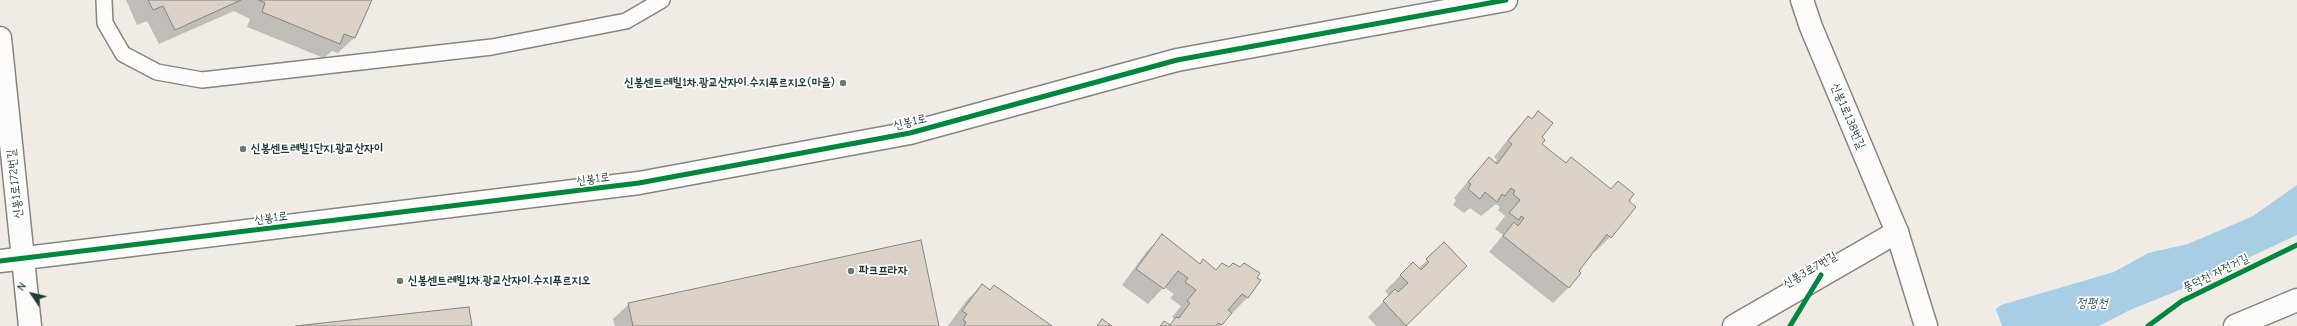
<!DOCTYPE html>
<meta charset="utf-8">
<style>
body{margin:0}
#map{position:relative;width:2297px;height:326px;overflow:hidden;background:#f1ebe5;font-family:"Comic Neue",sans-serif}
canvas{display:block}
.north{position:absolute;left:12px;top:274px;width:40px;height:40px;-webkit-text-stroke:3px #fff;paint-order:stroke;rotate:305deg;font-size:11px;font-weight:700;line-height:16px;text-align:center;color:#1f3d34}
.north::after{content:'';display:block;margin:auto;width:14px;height:18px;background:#1f3d34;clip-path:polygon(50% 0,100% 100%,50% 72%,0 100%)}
</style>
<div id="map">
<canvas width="2297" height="326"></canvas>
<div class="north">N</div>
</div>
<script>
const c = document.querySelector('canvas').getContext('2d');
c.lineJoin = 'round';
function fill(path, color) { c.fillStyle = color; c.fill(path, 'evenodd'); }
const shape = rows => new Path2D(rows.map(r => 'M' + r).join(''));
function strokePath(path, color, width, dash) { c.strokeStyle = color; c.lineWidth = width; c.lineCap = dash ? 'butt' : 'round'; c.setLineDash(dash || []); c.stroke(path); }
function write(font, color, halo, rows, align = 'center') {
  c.font = font + ' "Comic Neue","Poor Story",sans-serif'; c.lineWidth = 3.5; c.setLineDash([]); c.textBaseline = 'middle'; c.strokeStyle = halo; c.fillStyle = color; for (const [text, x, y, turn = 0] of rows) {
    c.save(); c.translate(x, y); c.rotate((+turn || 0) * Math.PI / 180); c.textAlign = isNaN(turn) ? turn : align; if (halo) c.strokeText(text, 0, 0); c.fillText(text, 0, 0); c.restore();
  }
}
const water = shape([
 [2297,185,2297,235,2177,291,2130,310,2099,326,1976,326,2001,305,2114,272,2148,253,2188,244,2253,216]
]);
const pier = shape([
 [1995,307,2002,326,1974,326,1974,324]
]);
const shadow = shape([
 [126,0,371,0,354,38,338,53,332,51,324,58,247,27,250,19,234,11,159,44,147,21,137,25],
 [1538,112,1540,144,1565,164,1627,201,1610,237,1595,252,1593,251,1577,271,1569,287,1553,303,1489,252,1503,235,1495,229,1505,216,1498,210,1500,207,1496,204,1481,216,1470,208,1464,213,1453,205,1456,200,1454,198,1474,174,1489,159,1495,163,1497,160,1494,157,1513,133,1528,117,1531,119],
 [1163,235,1199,264,1203,261,1216,270,1222,264,1247,298,1220,326,1160,326,1169,325,1175,319,1172,317,1181,306,1170,298,1174,294,1164,287,1148,304,1122,285,1147,251],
 [1444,243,1466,266,1405,326,1376,326,1368,317,1389,296,1385,291,1413,263,1418,269],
 [982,285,1050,326,948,326,966,301],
 [629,304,938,326,615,326,613,319]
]);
const building = shape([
 [148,0,241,0,175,30,163,6,153,10,148,0],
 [259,0,372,0,355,38,344,34,340,44,262,12,265,3,259,0],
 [1538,111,1553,123,1542,137,1545,140,1542,144,1566,163,1571,157,1611,189,1618,181,1634,194,1629,201,1636,207,1611,238,1607,234,1579,271,1581,273,1569,288,1503,236,1514,222,1518,226,1524,218,1521,216,1519,220,1509,213,1520,200,1513,194,1515,191,1511,188,1505,196,1502,194,1497,202,1485,192,1480,199,1468,189,1471,184,1468,182,1489,157,1497,164,1512,144,1508,141,1528,116,1532,119,1538,111],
 [1162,234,1200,264,1203,259,1216,270,1222,263,1229,267,1233,263,1240,267,1244,263,1260,273,1257,278,1261,280,1248,298,1242,294,1228,310,1232,313,1222,325,1218,323,1216,326,1160,326,1164,321,1170,325,1176,317,1179,318,1190,303,1187,301,1196,290,1185,282,1188,278,1178,271,1164,289,1136,269,1162,234],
 [921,240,939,326,633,326,628,303,921,240],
 [1444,242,1467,266,1406,326,1383,301,1395,289,1398,292,1408,283,1400,275,1413,262,1421,270,1429,262,1426,259,1444,242],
 [982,284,990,290,994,285,1052,326,964,326,966,322,963,320,967,314,962,311,982,284],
 [469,307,472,326,295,326,469,307],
 [1102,319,1112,326,1097,326,1102,319]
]);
const lane = shape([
 [104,0,105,23,123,54,157,72,202,80,492,47,626,21,662,0]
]);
const street = shape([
 [1734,326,1897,232],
 [2235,326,2297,300]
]);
const secondary = shape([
 [1802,0,1811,27,1897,232,1926,326],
 [0,38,30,326],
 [0,261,639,183,910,133,1177,60,1506,0]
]);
const cycleway = shape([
 [0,261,639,183,910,133,1177,60,1506,0],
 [1790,326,1821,275],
 [2148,326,2182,301,2297,245]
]);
const markers = [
 [843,83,4,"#687a72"],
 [243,149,4,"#687a72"],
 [851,271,4,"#687a72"],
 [400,281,4,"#687a72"]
];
const poiNames = [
 ["신봉센트레빌1차.광교산자이.수지푸르지오(마을)",835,83,"right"],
 ["신봉센트레빌1단지.광교산자이",251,149],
 ["파크프라자",859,271],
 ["신봉센트레빌1차.광교산자이.수지푸르지오",408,281]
];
const streetNames = [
 ["신봉1로138번길",1848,116,67],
 ["신봉1로",910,122,-13],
 ["신봉1로",593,179,-7],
 ["신봉1로172번길",15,184,-96],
 ["신봉1로",271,218,-7],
 ["신봉3로7번길",1810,270,-30],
 ["풍덕천 자전거길",2216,273,-26]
];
const waterNames = [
 ["정평천",2092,303]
];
fill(water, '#a8cee6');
fill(pier, '#f1ebe5');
fill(shadow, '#0003');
fill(building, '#dbd1c7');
strokePath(building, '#838681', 1);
strokePath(lane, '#838681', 18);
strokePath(street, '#838681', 25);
strokePath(secondary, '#838681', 25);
strokePath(lane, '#fdfcfb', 15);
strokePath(street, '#fdfcfb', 22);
strokePath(secondary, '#fdfcfb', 22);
strokePath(cycleway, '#00873e', 5);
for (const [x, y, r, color] of markers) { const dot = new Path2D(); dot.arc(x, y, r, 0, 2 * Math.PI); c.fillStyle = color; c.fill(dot); strokePath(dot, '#fff', 1.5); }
write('bold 12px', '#1f3d34', '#fff', poiNames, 'left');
write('12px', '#1f3d34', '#fff', streetNames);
write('italic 13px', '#3a5e61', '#fff', waterNames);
</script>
